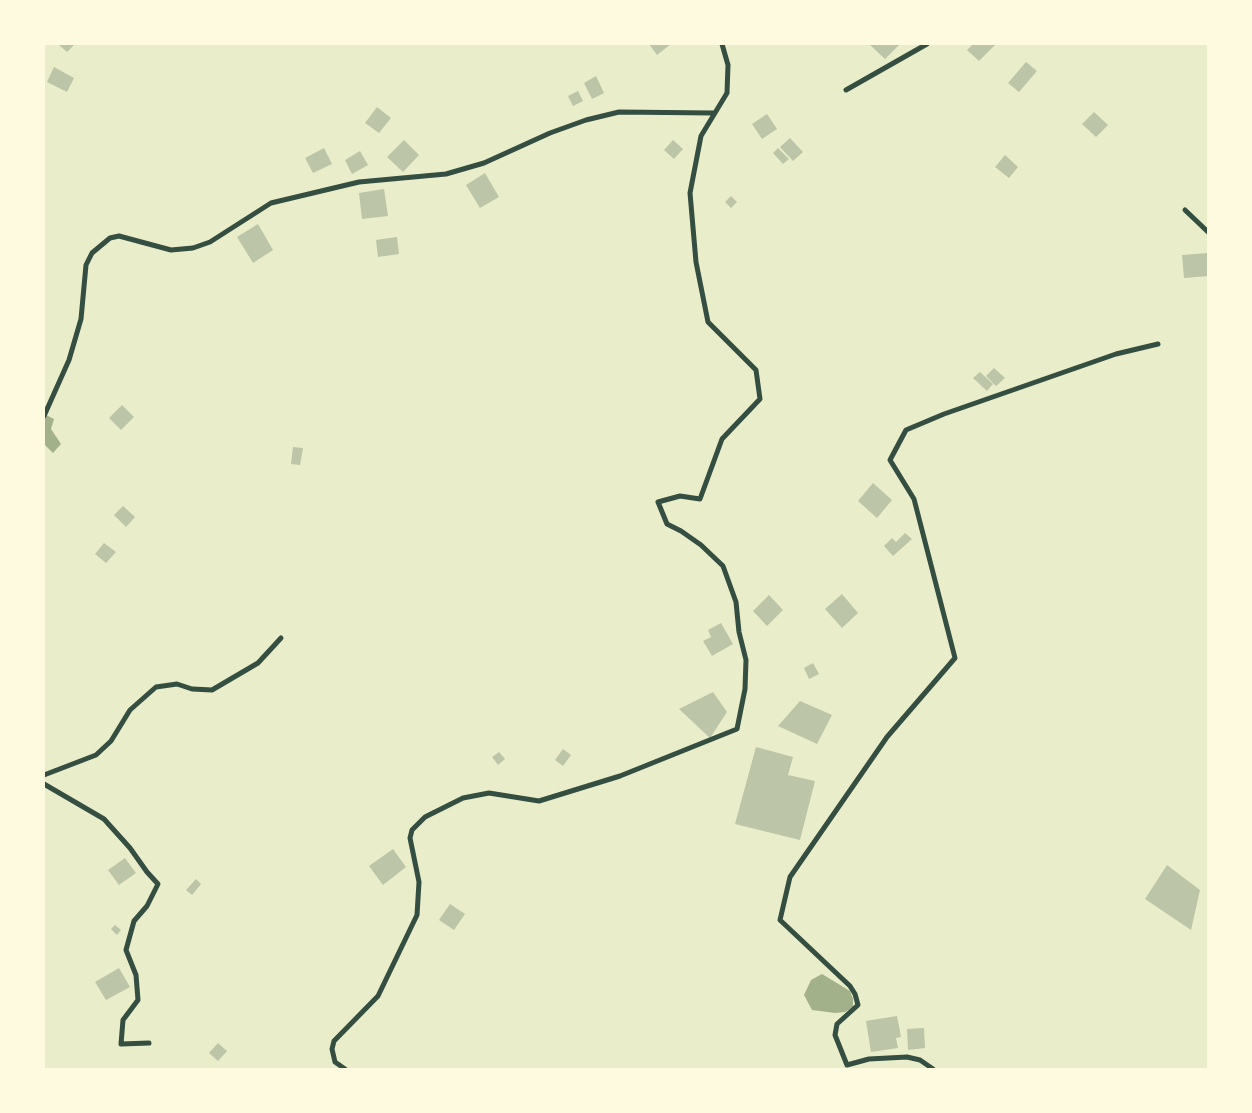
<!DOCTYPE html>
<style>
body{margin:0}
#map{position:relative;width:1252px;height:1113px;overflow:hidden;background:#e9edc9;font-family:"Noto Sans",sans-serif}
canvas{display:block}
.frame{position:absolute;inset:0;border:45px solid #fefae0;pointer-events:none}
</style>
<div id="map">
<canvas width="1252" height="1113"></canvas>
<div class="frame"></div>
</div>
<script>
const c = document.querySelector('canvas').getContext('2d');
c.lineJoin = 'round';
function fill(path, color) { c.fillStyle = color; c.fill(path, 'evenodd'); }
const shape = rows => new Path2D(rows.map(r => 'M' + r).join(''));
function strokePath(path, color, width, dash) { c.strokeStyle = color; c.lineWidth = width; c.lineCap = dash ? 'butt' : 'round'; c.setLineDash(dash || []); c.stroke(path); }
const water = shape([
 [46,415,54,419,51,429,61,444,53,453,44,444,44,417],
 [822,974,850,991,853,999,853,1007,845,1012,835,1013,812,1010,804,995,811,980]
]);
const building = shape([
 [58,44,75,44,67,52],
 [649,44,671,44,657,55],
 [869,44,900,44,885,59],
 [973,44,996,44,979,61,967,50],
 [1026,62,1037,71,1019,92,1008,83],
 [54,67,74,78,67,92,47,82],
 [596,76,604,93,592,99,584,83],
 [578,91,583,101,573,106,568,96],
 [377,107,391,118,379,133,365,123],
 [1094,112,1108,125,1096,137,1082,124],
 [767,114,777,129,762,139,752,124],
 [790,138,803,152,793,161,780,147],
 [404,140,419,155,403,172,387,157],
 [673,140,683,149,674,159,664,150],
 [324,148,332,164,313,173,305,158],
 [778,148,789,159,783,164,773,153],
 [360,151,368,165,352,174,345,160],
 [1005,155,1018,167,1009,178,995,167],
 [485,173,499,197,480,208,466,185],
 [384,189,388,216,362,219,359,193],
 [731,196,737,202,731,208,725,202],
 [258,224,273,250,253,263,237,237],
 [397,237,399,254,378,257,376,240],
 [1208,253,1208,276,1184,278,1182,255],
 [994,368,1005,378,996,386,986,376],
 [980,372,993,384,987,391,973,378],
 [122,405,134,417,121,430,109,418],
 [293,447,303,448,300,465,291,464],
 [873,483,892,500,877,518,858,501],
 [123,506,135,517,126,527,114,515],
 [905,533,912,539,893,556,884,546,892,538,896,542],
 [104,543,116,552,106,563,95,554],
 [842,594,858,613,842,628,825,609],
 [769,595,783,610,767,626,753,611],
 [721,623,733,644,712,656,703,641,711,637,708,630],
 [813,663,819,674,809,679,804,668],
 [713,692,727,712,710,738,679,709],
 [800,701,832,715,817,744,778,726],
 [756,747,793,757,788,775,815,781,800,840,735,824],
 [563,749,571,755,563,766,555,760],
 [499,752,505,759,498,765,492,757],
 [393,849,406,867,383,885,369,866],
 [125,858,136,873,119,885,108,870],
 [1167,865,1200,890,1191,930,1145,899],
 [196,879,201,884,192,895,186,890],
 [450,904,465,914,454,930,439,920],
 [115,925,121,930,117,935,111,929],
 [119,968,130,987,106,1000,95,982],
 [897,1016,901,1037,896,1038,898,1048,871,1052,866,1021],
 [924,1028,925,1048,908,1050,907,1029],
 [218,1043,227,1051,218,1061,209,1053]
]);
const minor = shape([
 [846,90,927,44],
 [1185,210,1208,232],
 [44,416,69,360,81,319,86,265,92,253,110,238,119,236,171,250,193,248,210,242,271,203,359,182,446,174,484,163,550,133,586,120,619,112,713,113],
 [44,775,96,755,111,741,130,710,156,687,177,684,192,689,212,690,258,663,281,638],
 [44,784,104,819,130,848,147,872,158,884,147,906,134,921,126,950,136,975,138,1000,123,1020,121,1044,149,1043],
 [345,1069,335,1062,332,1049,334,1041,378,996,417,915,419,882,410,838,412,830,425,817,463,798,489,793,539,801,620,776,737,729,745,689,746,660,739,632,736,602,723,566,701,545,681,531,667,524,658,502,680,496,700,499,722,439,760,399,756,370,708,322,696,262,690,193,701,136,727,93,728,65,722,44],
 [933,1069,920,1060,907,1057,869,1059,847,1065,835,1035,837,1024,858,1005,855,994,850,986,780,920,790,877,887,737,955,658,914,499,890,460,906,430,944,414,1116,354,1158,344]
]);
fill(water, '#a3b18a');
fill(building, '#bcc5a7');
strokePath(minor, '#344e41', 5);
</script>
